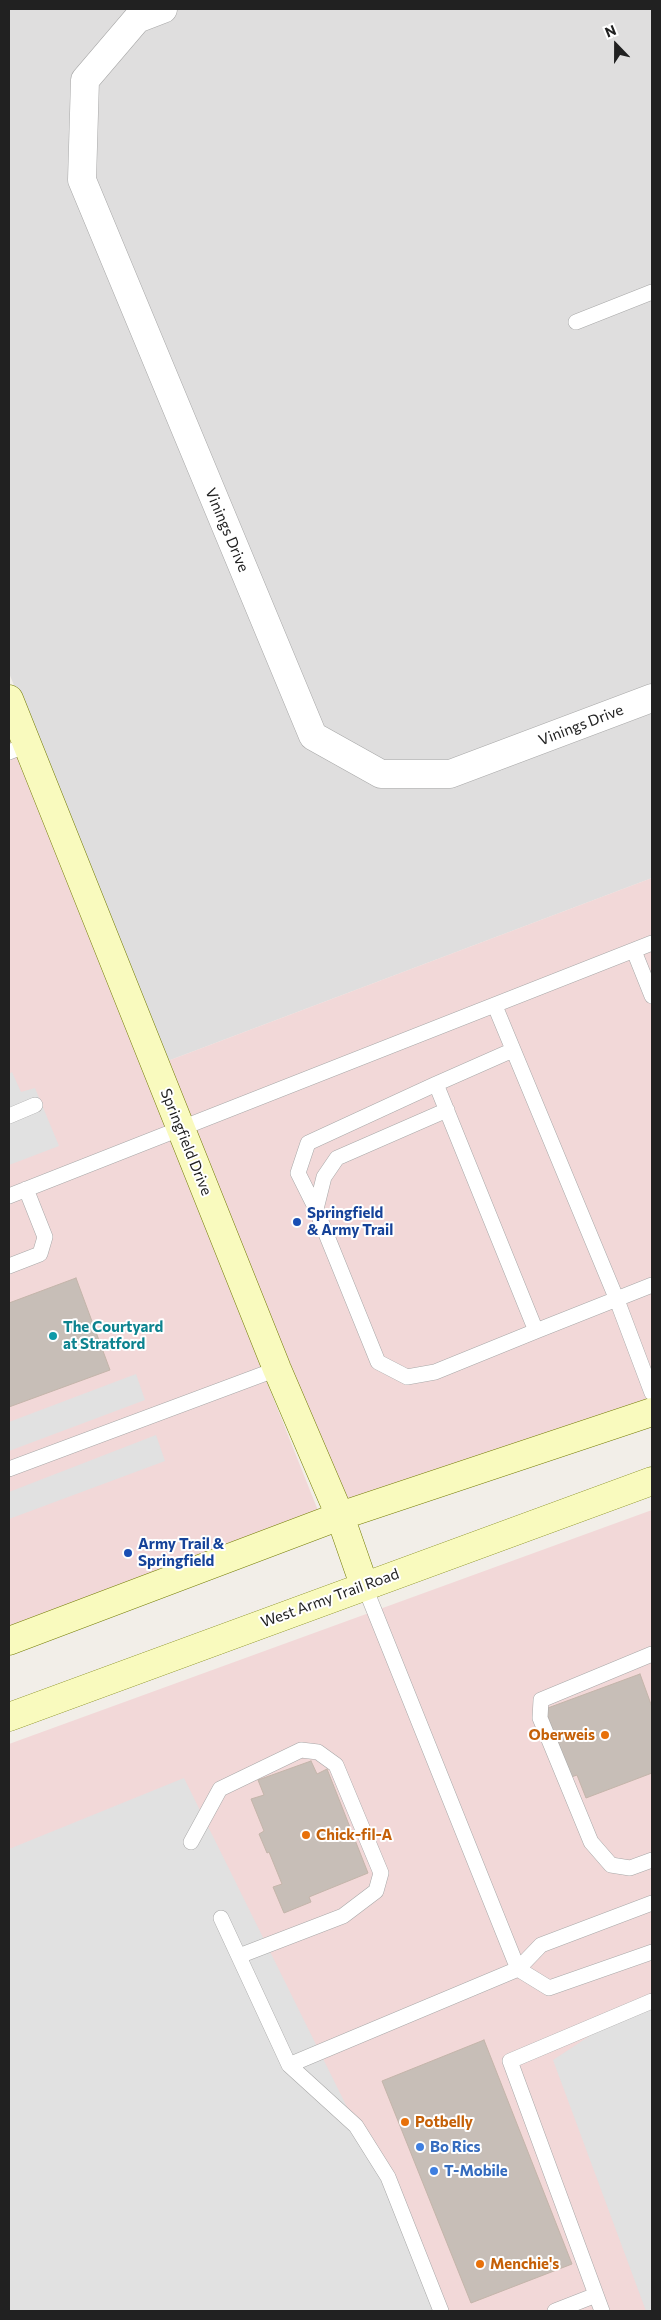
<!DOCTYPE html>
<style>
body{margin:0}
#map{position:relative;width:661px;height:2320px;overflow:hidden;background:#f2eee8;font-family:Commissioner,sans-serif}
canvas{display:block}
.frame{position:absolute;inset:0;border:10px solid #212121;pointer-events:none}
.north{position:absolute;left:591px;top:20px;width:50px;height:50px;-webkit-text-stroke:4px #fff;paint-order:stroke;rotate:338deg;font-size:14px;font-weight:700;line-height:20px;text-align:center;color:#212121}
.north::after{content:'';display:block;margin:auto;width:18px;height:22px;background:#212121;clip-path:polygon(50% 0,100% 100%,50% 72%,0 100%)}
</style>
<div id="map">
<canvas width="661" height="2320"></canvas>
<div class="frame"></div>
<div class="north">N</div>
</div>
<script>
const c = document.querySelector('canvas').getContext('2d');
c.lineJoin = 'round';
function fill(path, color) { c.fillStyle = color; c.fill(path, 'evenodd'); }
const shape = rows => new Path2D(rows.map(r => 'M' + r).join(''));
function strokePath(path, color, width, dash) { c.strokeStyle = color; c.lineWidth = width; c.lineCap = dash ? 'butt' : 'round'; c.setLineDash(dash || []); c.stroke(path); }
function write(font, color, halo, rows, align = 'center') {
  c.font = font + ' Commissioner,sans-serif'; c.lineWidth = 4; c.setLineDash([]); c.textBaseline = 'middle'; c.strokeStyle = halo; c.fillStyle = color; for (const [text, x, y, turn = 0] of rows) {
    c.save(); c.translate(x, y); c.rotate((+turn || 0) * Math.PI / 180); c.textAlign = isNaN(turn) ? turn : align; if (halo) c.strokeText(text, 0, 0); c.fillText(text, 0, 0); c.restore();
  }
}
const residential = shape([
 [9,9,652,9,652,878,165,1062,9,673]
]);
const commercial = shape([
 [9,734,319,1513,9,1629],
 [652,878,652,1397,347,1505,165,1062],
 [652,1510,652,2311,9,2311,9,1744]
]);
const parking = shape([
 [12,1072,21,1092,35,1088,59,1146,9,1165,9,1074],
 [136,1374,145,1400,9,1451,9,1422],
 [156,1435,165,1461,9,1519,9,1492],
 [184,1778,448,2311,9,2311,9,1849],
 [652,1995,652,2311,646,2311,553,2060]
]);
const building = shape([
 [76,1278,110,1370,9,1407,9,1303,76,1278],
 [640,1674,652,1707,652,1773,586,1798,577,1775,566,1779,563,1757,545,1709,640,1674],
 [311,1761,317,1774,327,1769,368,1873,309,1897,311,1902,284,1913,273,1887,282,1884,269,1852,267,1853,259,1834,264,1831,251,1799,264,1795,258,1780,311,1761],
 [484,2040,572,2264,471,2303,382,2081,484,2040]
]);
const lane = shape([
 [576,322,652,292],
 [9,752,27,745],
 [634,951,652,996],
 [495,1006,617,1300,652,1393],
 [513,1050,436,1084,536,1331,652,1285],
 [436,1084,308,1143,298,1173,316,1209,378,1362,407,1377,435,1372,536,1331],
 [9,1116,35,1105],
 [9,1196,652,943],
 [316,1209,324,1177,337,1158,447,1110],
 [9,1266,40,1254,45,1237,26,1189],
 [9,1469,277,1369],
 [364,1585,518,1969,549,1988,652,1952],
 [652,1654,541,1700,540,1718,591,1842,611,1865,630,1868,652,1860],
 [191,1842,220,1789,301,1750,318,1752,336,1765,381,1873,376,1891,343,1916,239,1956],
 [221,1918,289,2065,356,2126,388,2177,441,2311],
 [289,2065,518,1969,541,1945,652,1903],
 [555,2311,596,2295],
 [602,2311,510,2061,652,2001]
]);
const street = shape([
 [163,9,137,19,85,80,82,180,313,736,381,774,450,774,652,698]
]);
const secondary = shape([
 [9,699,277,1369,340,1516,364,1585],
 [9,1641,340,1516,652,1412],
 [9,1717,652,1481]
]);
const markers = [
 [297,1222,5,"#1a4fb4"],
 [53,1336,5,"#0f9aa8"],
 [128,1553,5,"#1a4fb4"],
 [605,1735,5,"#e8710a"],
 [306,1835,5,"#e8710a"],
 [405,2122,5,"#e8710a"],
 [420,2147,5,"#3f7fe0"],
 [434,2171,5,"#3f7fe0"],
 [480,2264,5,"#e8710a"]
];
const streetNames = [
 ["Vinings Drive",227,530,67],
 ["Vinings Drive",581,725,-21],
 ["Springfield Drive",186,1142,68],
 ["West Army Trail Road",330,1598,-20]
];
const transitNames = [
 ["Springfield",307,1213],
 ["& Army Trail",307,1230],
 ["Army Trail &",138,1544],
 ["Springfield",138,1561]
];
const cultureNames = [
 ["The Courtyard",63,1327],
 ["at Stratford",63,1344]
];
const foodNames = [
 ["Oberweis",595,1735,"right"],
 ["Chick-fil-A",316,1835],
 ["Potbelly",415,2122],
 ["Menchie's",490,2264]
];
const shopNames = [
 ["Bo Rics",430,2147],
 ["T-Mobile",444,2171]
];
fill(residential, '#dfdede');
fill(commercial, '#f2d8d8');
fill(parking, '#e1e1e1');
fill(building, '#c7beb7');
strokePath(building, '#c4b5aa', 1);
strokePath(lane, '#a8a8a8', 16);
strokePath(street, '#a8a8a8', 29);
strokePath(secondary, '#737c05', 29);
strokePath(lane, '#fff', 15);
strokePath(street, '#fff', 28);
strokePath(secondary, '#f9fabe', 28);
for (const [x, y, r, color] of markers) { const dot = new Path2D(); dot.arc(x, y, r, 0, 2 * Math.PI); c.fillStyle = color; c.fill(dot); strokePath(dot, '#fff', 2); }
write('15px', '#212121', '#fff', streetNames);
write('bold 15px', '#164399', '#fff', transitNames, 'left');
write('bold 15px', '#0d838f', '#fff', cultureNames, 'left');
write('bold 15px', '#c56008', '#fff', foodNames, 'left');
write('bold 15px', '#366cbe', '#fff', shopNames, 'left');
</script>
